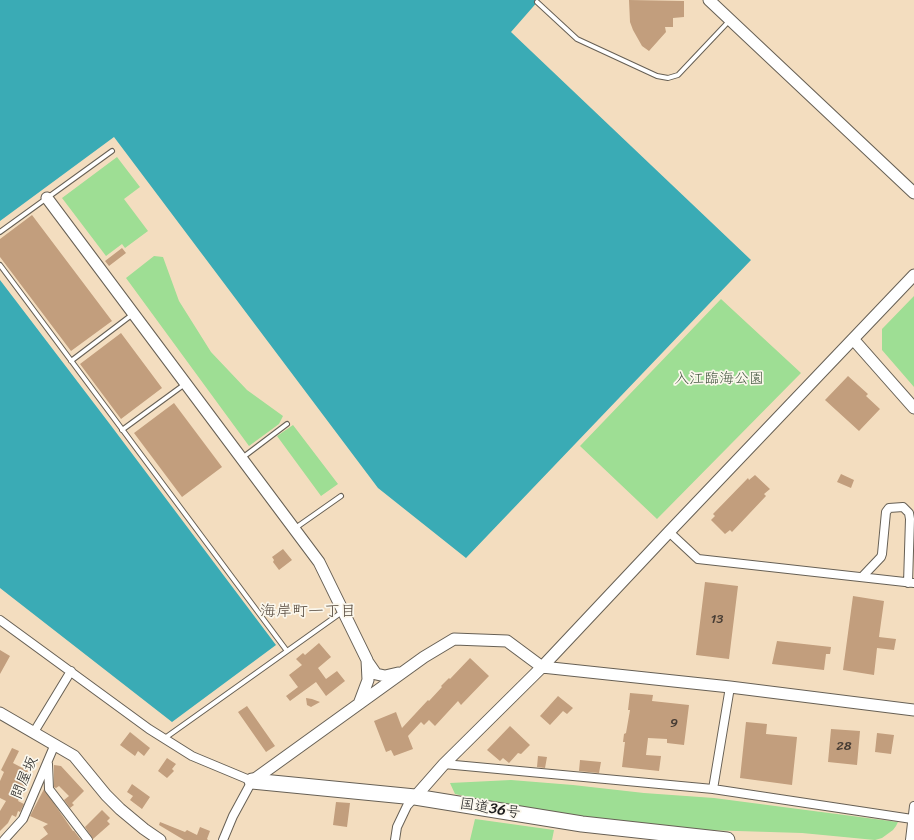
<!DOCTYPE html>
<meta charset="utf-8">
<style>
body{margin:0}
canvas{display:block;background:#f3ddbf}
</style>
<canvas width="914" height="840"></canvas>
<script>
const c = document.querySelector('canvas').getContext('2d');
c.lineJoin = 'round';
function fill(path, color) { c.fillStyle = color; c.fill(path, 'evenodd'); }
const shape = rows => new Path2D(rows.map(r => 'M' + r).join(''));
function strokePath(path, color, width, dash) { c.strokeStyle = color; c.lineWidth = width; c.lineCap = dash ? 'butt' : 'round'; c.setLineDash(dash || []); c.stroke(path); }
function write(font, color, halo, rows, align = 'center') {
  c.font = font + ' Sriracha,"Klee One",sans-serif'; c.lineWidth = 3.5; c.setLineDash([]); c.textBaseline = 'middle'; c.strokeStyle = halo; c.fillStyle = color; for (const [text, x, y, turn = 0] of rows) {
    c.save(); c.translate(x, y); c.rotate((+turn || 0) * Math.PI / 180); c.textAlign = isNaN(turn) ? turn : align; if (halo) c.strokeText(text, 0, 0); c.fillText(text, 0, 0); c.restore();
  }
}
const green = shape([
 [117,157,140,187,124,199,148,231,125,248,122,244,106,256,62,198],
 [154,256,163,257,179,301,211,352,247,390,283,416,279,424,249,446,126,278],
 [914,296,914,387,882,350,882,329],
 [721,299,801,373,657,519,580,446],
 [293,425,338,484,321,496,277,436],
 [511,780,573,785,644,793,714,798,898,822,896,826,893,830,882,838,875,840,802,833,705,830,534,812,455,794,450,783],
 [475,819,554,830,552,840,470,840]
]);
const water = shape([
 [0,0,539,0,511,32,751,260,466,558,378,488,114,137,0,221],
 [0,280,109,423,276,645,172,722,0,588]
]);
const building = shape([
 [629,0,684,1,684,17,673,18,673,27,665,27,666,32,649,51,642,46,633,30,630,22],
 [32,215,112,321,71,351,0,257,0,239],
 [122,248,126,253,109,266,105,261],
 [121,333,162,388,121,419,80,364],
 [848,376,868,394,866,396,880,409,859,431,825,400],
 [174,403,222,467,182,497,134,433],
 [841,474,854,480,851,488,837,482],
 [755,475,770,489,764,494,766,496,732,532,730,530,725,534,711,520,715,516,713,514,748,478,749,480],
 [283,549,292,560,279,570,273,562,274,560,272,557],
 [705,582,738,586,729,659,696,655],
 [853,596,884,601,879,637,896,639,894,650,877,648,874,675,843,670],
 [777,641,831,647,830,654,826,654,824,670,772,664],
 [319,643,331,657,318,668,326,679,337,671,345,681,326,696,316,682,290,701,286,696,298,687,289,675,302,665,296,659,303,653,305,655],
 [0,650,10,656,0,674],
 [470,658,489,676,461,705,458,701,435,726,429,720,424,725,421,722,408,736,413,749,394,756,391,750,386,752,374,721,396,712,402,728,428,700,429,701,442,687,441,686,449,678,450,679],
 [630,693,653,695,652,701,689,705,684,745,667,743,667,739,648,738,646,755,661,756,659,771,622,767,625,742,623,742,624,734,626,733,630,710,628,710],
 [558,696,573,708,567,714,563,711,550,725,540,716],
 [306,698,312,699,320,702,311,707,307,705],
 [247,706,275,746,266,752,238,712],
 [746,722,767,724,766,734,797,737,792,785,740,778],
 [510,726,530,745,521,754,518,753,509,763,503,758,500,761,487,750],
 [831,729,860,731,857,765,828,762],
 [130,732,150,748,144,756,138,751,135,756,120,745],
 [877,733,894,735,891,754,875,752],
 [12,748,19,751,13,763,28,771,24,778,26,779,23,785,25,786,18,801,24,804,20,812,18,811,16,817,12,815,8,823,0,831,0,811,6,801,0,798,0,781,4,772,1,770],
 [538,756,547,757,545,768,537,767],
 [167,758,176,764,172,769,174,771,167,778,158,771],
 [580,760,601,762,599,773,579,771],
 [54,765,61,766,84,791,72,803,74,805,70,808,64,800,69,796,59,786,56,788,54,787],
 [132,784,150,797,142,809,130,800,133,796,127,792],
 [44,789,73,831,74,831,81,840,40,840,48,834,43,827,48,824,30,816],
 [336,802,350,803,347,827,333,825],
 [102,810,110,818,107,821,110,824,93,839,85,827],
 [160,822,185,832,187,830,197,835,200,827,210,831,207,839,208,840,184,840,159,825]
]);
const lane = shape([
 [537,2,577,39,657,76,668,78,678,75,730,20],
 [0,232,112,151],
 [0,265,287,651],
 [71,361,133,314],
 [122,430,185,384],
 [242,458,287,424],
 [294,529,341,496],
 [165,738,342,612]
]);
const street = shape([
 [669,532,698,559,914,583],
 [862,577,881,557,882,554,886,512,889,508,903,507,909,513,910,519,908,583],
 [0,620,149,729,192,756,252,781,233,816,223,840],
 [34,732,71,671],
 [48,764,49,789,88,840],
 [444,764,713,789,912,819],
 [713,789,730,687],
 [4,840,23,819,55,744],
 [395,840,397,827,407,806,415,797],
 [910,840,914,806]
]);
const secondary = shape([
 [709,0,914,193],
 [47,198,319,562,367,660,368,680,359,704],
 [853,339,914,408],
 [367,661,376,674,385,676,398,673],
 [0,713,74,756,106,795,120,809,144,829,160,840],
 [252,781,424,657,454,639,507,641,542,667,730,687,914,710],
 [415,797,444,764,542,667,669,532,914,275]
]);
const highway = shape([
 [252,781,415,797,582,824,727,840]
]);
const numberNames = [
 ["13",717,620],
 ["9",674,724],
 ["28",844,747]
];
const parkNames = [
 ["入江臨海公園",719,379]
];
const streetNames = [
 ["問屋坂",25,778,-67],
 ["国道36号",490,809,9]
];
const neighbourhoodNames = [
 ["海岸町一丁目",308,612]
];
fill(green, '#9ede94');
fill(water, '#3aabb5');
fill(building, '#c29e7d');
strokePath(lane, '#676055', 6);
strokePath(street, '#676055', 10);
strokePath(secondary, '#676055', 13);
strokePath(highway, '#676055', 17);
strokePath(lane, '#fff', 4);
strokePath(street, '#fff', 8);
strokePath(secondary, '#fff', 11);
strokePath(highway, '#fff', 15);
write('13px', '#463c34', null, numberNames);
write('15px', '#435640', '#fbf7ec', parkNames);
write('15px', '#1c1c1c', '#fbf7ec', streetNames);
write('16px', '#564a3e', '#fbf7ec', neighbourhoodNames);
</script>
